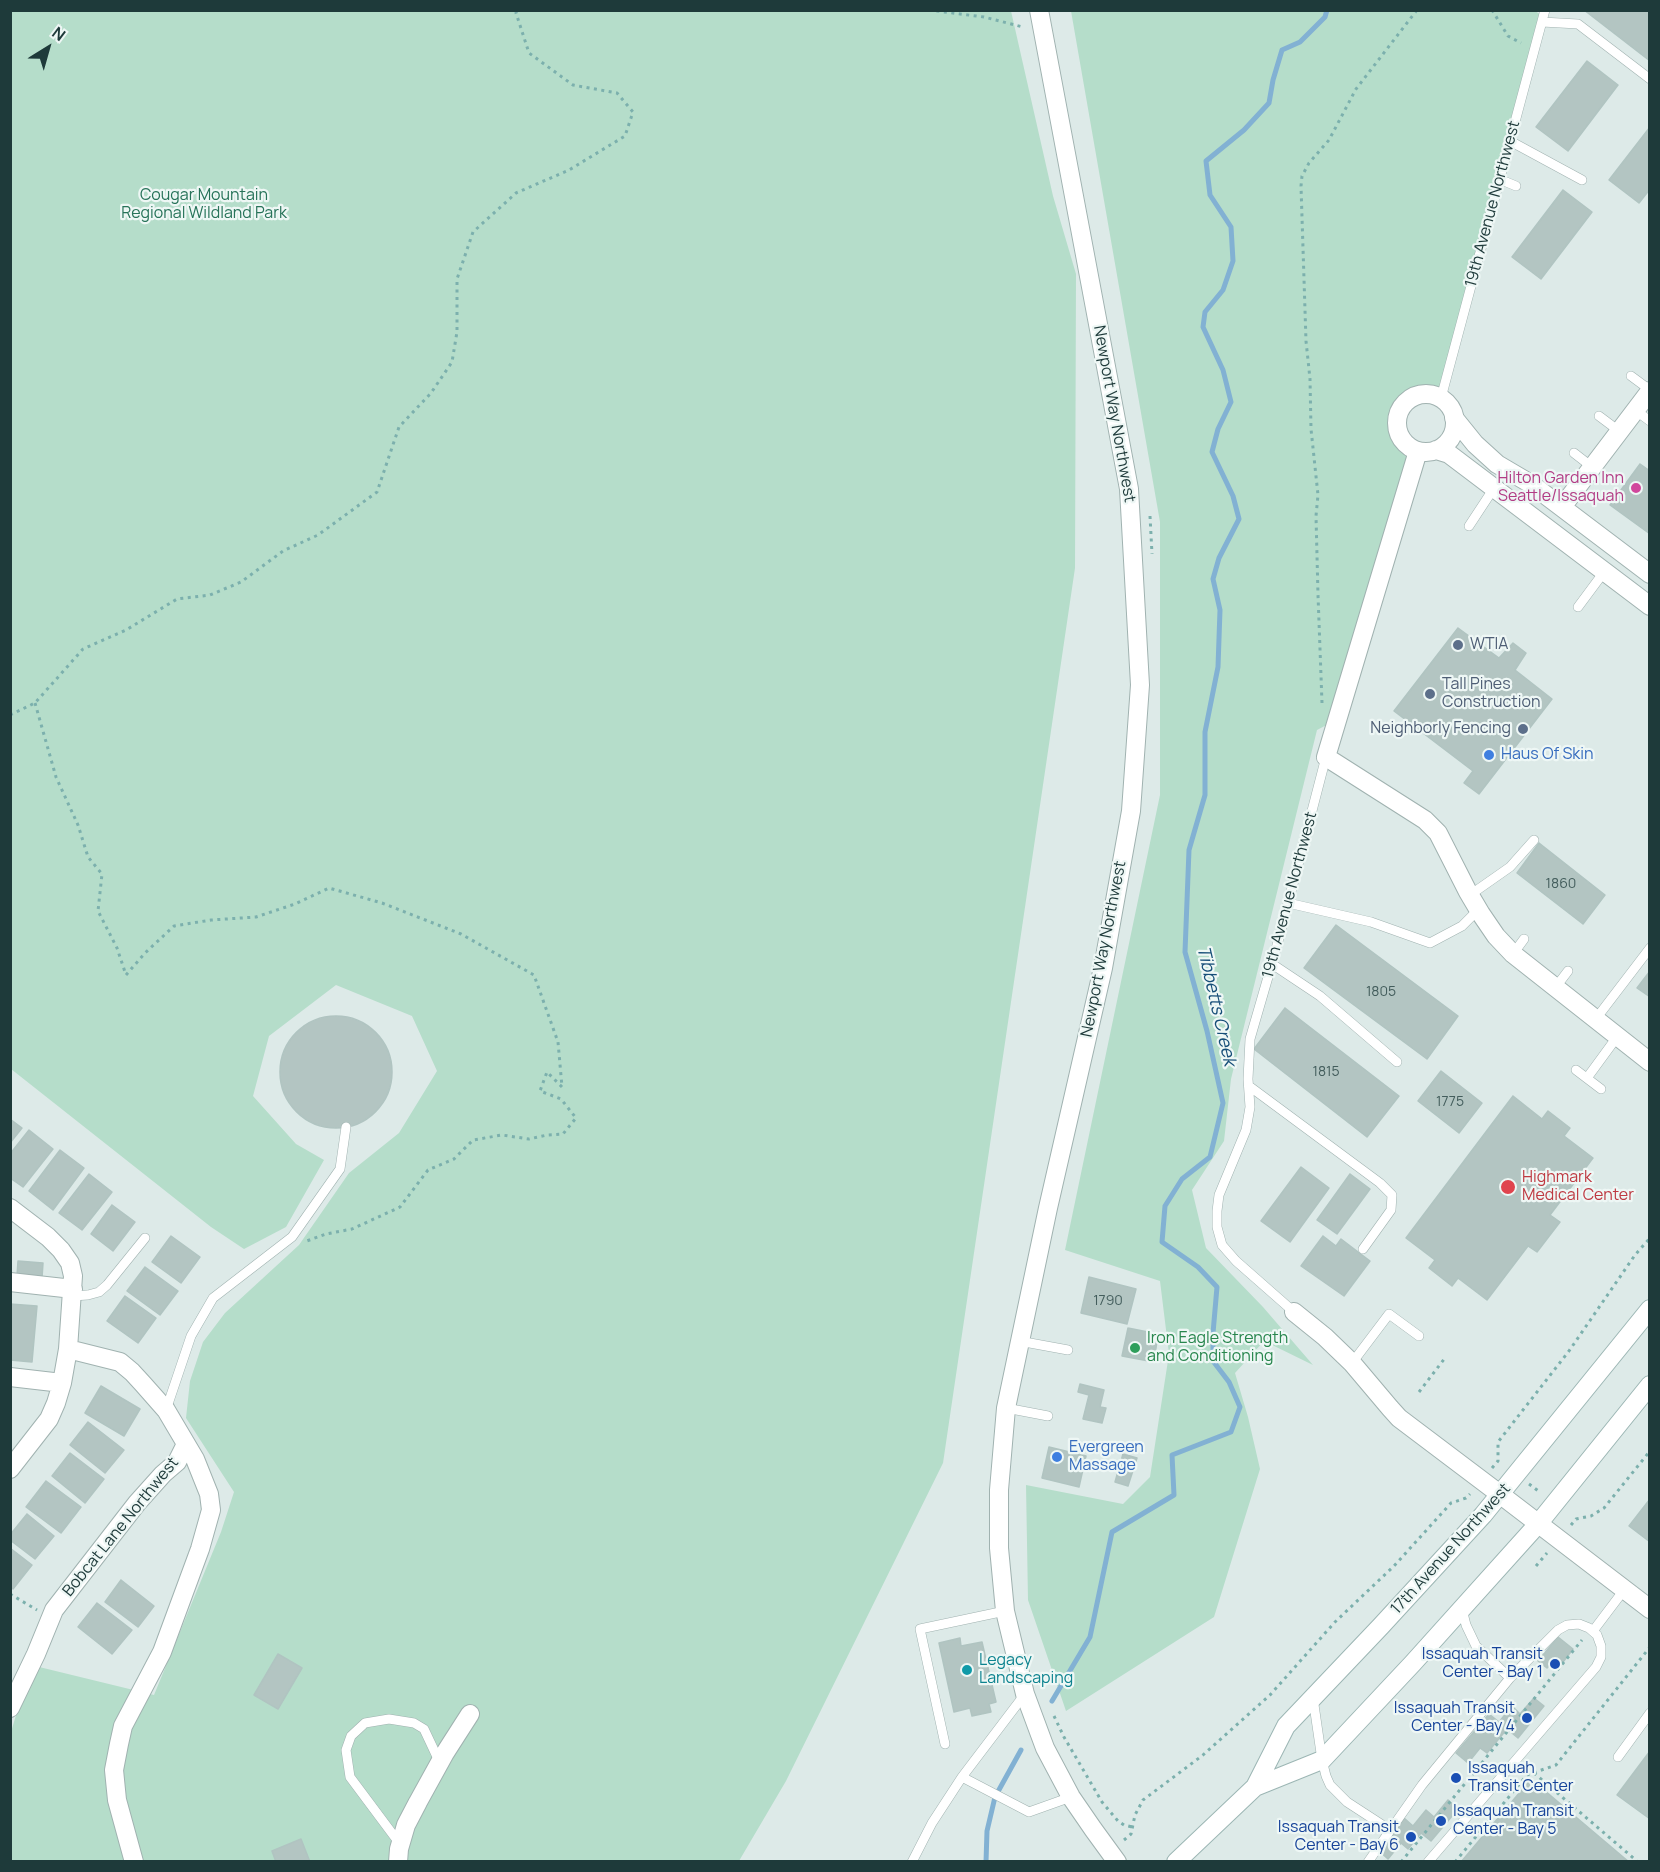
<!DOCTYPE html>
<style>
body{margin:0}
#map{position:relative;width:1660px;height:1872px;overflow:hidden;background:#ddeae8;font-family:Manrope,sans-serif}
canvas{display:block}
.frame{position:absolute;inset:0;border:12px solid #1e3a3a;pointer-events:none}
.north{position:absolute;left:18px;top:18px;width:60px;height:60px;-webkit-text-stroke:4px #eef7f5;paint-order:stroke;rotate:37deg;font-size:16px;font-weight:700;line-height:24px;text-align:center;color:#1e3a3a}
.north::after{content:'';display:block;margin:auto;width:21px;height:27px;background:#1e3a3a;clip-path:polygon(50% 0,100% 100%,50% 72%,0 100%)}
</style>
<div id="map">
<canvas width="1660" height="1872"></canvas>
<div class="frame"></div>
<div class="north">N</div>
</div>
<script>
const c = document.querySelector('canvas').getContext('2d');
c.lineJoin = 'round';
function fill(path, color) { c.fillStyle = color; c.fill(path, 'evenodd'); }
const shape = rows => new Path2D(rows.map(r => 'M' + r).join(''));
function strokePath(path, color, width, dash) { c.strokeStyle = color; c.lineWidth = width; c.lineCap = dash ? 'butt' : 'round'; c.setLineDash(dash || []); c.stroke(path); }
function write(font, color, halo, rows, align = 'center') {
  c.font = font + ' Manrope,sans-serif'; c.lineWidth = 4.5; c.setLineDash([]); c.textBaseline = 'middle'; c.strokeStyle = halo; c.fillStyle = color; for (const [text, x, y, turn = 0] of rows) {
    c.save(); c.translate(x, y); c.rotate((+turn || 0) * Math.PI / 180); c.textAlign = isNaN(turn) ? turn : align; if (halo) c.strokeText(text, 0, 0); c.fillText(text, 0, 0); c.restore();
  }
}
const green = shape([
 [11,11,1011,11,1053,196,1076,274,1075,568,943,1463,786,1781,739,1861,11,1862,11,1732,31,1665,154,1695,221,1532,234,1492,186,1418,190,1381,203,1342,225,1313,299,1245,349,1173,399,1133,437,1071,412,1016,336,985,269,1036,253,1096,296,1144,324,1160,286,1227,244,1249,211,1227,11,1069],
 [1071,11,1535,11,1543,16,1441,398,1426,394,1414,397,1401,408,1398,414,1397,427,1400,436,1413,449,1338,719,1317,730,1231,1079,1224,1141,1192,1190,1206,1248,1263,1307,1313,1365,1264,1341,1235,1373,1248,1417,1260,1469,1214,1617,1066,1711,1028,1600,1026,1485,1123,1504,1150,1477,1169,1354,1160,1281,1065,1250,1160,795,1160,522]
]);
const stream = shape([
 [1052,1701,1090,1637,1112,1532,1174,1495,1172,1455,1231,1432,1240,1407,1229,1382,1213,1361,1213,1333,1217,1287,1198,1267,1162,1242,1165,1206,1182,1179,1210,1157,1223,1103,1207,1031,1185,952,1189,850,1205,795,1205,732,1218,667,1220,610,1213,579,1219,558,1239,519,1233,496,1212,452,1218,429,1231,402,1223,370,1203,327,1205,312,1223,290,1233,261,1231,227,1210,195,1206,161,1244,130,1269,103,1273,80,1282,50,1300,42,1325,17,1327,10],
 [986,1862,987,1831,995,1797,1021,1750]
]);
const building = shape([
 [1584,10,1650,10,1650,61,1584,10],
 [1587,61,1618,85,1568,151,1536,127,1587,61],
 [1650,127,1650,189,1639,203,1609,180,1650,127],
 [1563,190,1592,212,1541,279,1512,257,1563,190],
 [1640,464,1650,471,1650,534,1610,505,1640,464],
 [1458,628,1499,658,1513,643,1526,653,1515,670,1552,699,1479,794,1464,783,1473,771,1394,711,1458,628],
 [1539,843,1605,895,1583,924,1517,873,1539,843],
 [1336,925,1458,1016,1427,1059,1304,968,1336,925],
 [1650,971,1650,997,1637,988,1650,971],
 [1285,1008,1399,1096,1367,1137,1254,1049,1285,1008],
 '280 1072a56 56 0 1 1 112 0a56 56 0 1 1-112 0Z',
 [1441,1071,1482,1103,1459,1133,1418,1101,1441,1071],
 [1513,1096,1542,1119,1548,1111,1570,1128,1564,1136,1593,1158,1550,1215,1560,1222,1537,1252,1528,1246,1487,1300,1458,1278,1452,1286,1429,1268,1435,1260,1406,1238,1513,1096],
 [10,1119,22,1128,10,1143,10,1119],
 [29,1130,53,1149,23,1187,10,1178,10,1154,29,1130],
 [60,1150,84,1168,53,1210,29,1191,60,1150],
 [1301,1167,1329,1188,1290,1242,1261,1221,1301,1167],
 [89,1174,112,1192,82,1230,59,1213,89,1174],
 [1350,1174,1370,1189,1337,1234,1317,1220,1350,1174],
 [112,1205,135,1222,113,1251,91,1234,112,1205],
 [171,1236,200,1257,181,1283,152,1262,171,1236],
 [1323,1236,1336,1246,1341,1239,1370,1261,1344,1296,1301,1266,1323,1236],
 [18,1261,43,1263,42,1278,17,1276,18,1261],
 [145,1267,178,1291,160,1315,127,1291,145,1267],
 [1089,1277,1136,1289,1127,1324,1081,1313,1089,1277],
 [125,1296,156,1318,138,1343,107,1321,125,1296],
 [10,1304,37,1306,32,1362,10,1360,10,1304],
 [1128,1328,1158,1334,1154,1362,1122,1356,1128,1328],
 [1080,1384,1104,1390,1100,1407,1106,1408,1102,1423,1083,1419,1089,1395,1078,1392,1080,1384],
 [101,1386,140,1409,124,1436,85,1413,101,1386],
 [88,1422,124,1450,105,1473,70,1445,88,1422],
 [1049,1447,1086,1456,1079,1487,1042,1478,1049,1447],
 [70,1453,104,1479,85,1503,52,1476,70,1453],
 [1123,1454,1137,1458,1128,1486,1115,1482,1123,1454],
 [46,1481,81,1507,61,1533,26,1507,46,1481],
 [1650,1499,1650,1542,1629,1526,1650,1499],
 [27,1514,54,1536,35,1559,10,1540,10,1535,27,1514],
 [10,1548,32,1565,13,1589,10,1587,10,1548],
 [121,1580,154,1606,138,1627,105,1602,121,1580],
 [97,1603,132,1630,112,1654,78,1627,97,1603],
 [1558,1637,1573,1649,1560,1666,1554,1660,1547,1668,1538,1661,1558,1637],
 [960,1638,961,1646,982,1642,996,1702,989,1704,991,1712,972,1716,970,1708,954,1712,939,1643,960,1638],
 [278,1654,302,1668,278,1709,254,1695,278,1654],
 [1534,1698,1544,1706,1518,1738,1507,1729,1487,1753,1480,1748,1468,1763,1456,1753,1489,1714,1499,1722,1512,1706,1520,1714,1534,1698],
 [1650,1751,1650,1819,1617,1795,1650,1751],
 [1531,1779,1629,1862,1461,1862,1531,1779],
 [1448,1800,1458,1809,1431,1841,1421,1833,1408,1849,1401,1843,1388,1859,1377,1849,1404,1818,1413,1826,1426,1810,1434,1817,1448,1800],
 [301,1839,310,1862,276,1862,272,1851,301,1839]
]);
const path = shape([
 [929,10,984,17,1023,27],
 [1492,10,1508,36,1521,43],
 [1150,516,1152,554],
 [35,703,56,777,78,825,88,857,102,874,98,911,117,948,126,975],
 [1322,703,1318,595,1316,516,1318,495,1311,429,1310,379,1306,341,1301,186,1302,176,1309,163,1329,140,1356,89,1417,10],
 [10,715,35,703,83,649,126,630,177,599,210,595,241,582,283,551,318,535,377,492,399,427,431,393,452,362,457,332,457,279,473,232,516,193,569,170,625,136,633,112,617,93,573,85,529,53,516,13,517,10],
 [126,975,145,953,174,926,211,920,256,917,295,904,329,888,382,903,461,934,534,975,558,1042,562,1087,547,1072,540,1091,561,1099,576,1118,563,1134,547,1135,529,1139,502,1135,473,1140,454,1159,428,1170,400,1207,352,1229,326,1234,304,1242],
 [1419,1392,1445,1358],
 [1492,1468,1498,1461,1498,1442,1569,1351,1635,1255,1650,1238],
 [1529,1484,1541,1493],
 [1571,1525,1576,1519,1591,1516,1604,1508,1650,1451],
 [1536,1566,1547,1553],
 [10,1594,37,1610],
 [1054,1716,1064,1737,1102,1802,1118,1821,1124,1825,1132,1827],
 [1534,1773,1638,1862],
 [1124,1840,1131,1834,1135,1815,1143,1800,1203,1755,1270,1695,1335,1622,1394,1566,1451,1503,1466,1498,1470,1494],
 [1401,1862,1582,1640],
 [1455,1862,1527,1775,1556,1765,1650,1647]
]);
const service = shape([
 [1542,22,1578,24,1650,79],
 [1510,141,1582,180],
 [1499,179,1516,186],
 [1631,376,1650,390],
 [1441,398,1545,10],
 [1635,410,1650,421],
 [1599,416,1619,431],
 [1574,453,1592,467],
 [1469,526,1494,488],
 [1578,607,1604,572],
 [1470,895,1510,867,1534,840],
 [1288,903,1371,922,1430,943,1462,926,1478,910],
 [1513,954,1524,939],
 [1272,964,1320,996,1397,1062],
 [1555,988,1568,971],
 [1595,1020,1650,948],
 [1576,1070,1601,1089],
 [1587,1078,1617,1037],
 [1249,1086,1380,1183,1392,1195,1391,1210,1363,1249],
 [72,1296,88,1295,99,1292,107,1285,145,1238],
 [1294,1312,1236,1261,1222,1245,1217,1227,1217,1211,1219,1195,1246,1130,1250,1107,1248,1079,1250,1039,1275,953,1326,757],
 [1019,1341,1068,1350],
 [1352,1363,1389,1314,1419,1336],
 [1006,1408,1048,1416],
 [166,1410,191,1336,213,1298,292,1237,340,1169,346,1127],
 [1462,1609,1466,1625,1476,1646,1510,1678],
 [1593,1631,1624,1590],
 [1313,1698,1322,1760,1326,1776,1330,1785,1347,1802,1390,1830],
 [945,1744,920,1629,1005,1611],
 [1618,1757,1650,1713],
 [962,1777,1029,1812,1071,1797],
 [400,1844,350,1777,346,1750,351,1736,365,1723,389,1719,414,1723,424,1729,440,1763],
 [912,1862,932,1823,962,1777,1025,1694],
 [1368,1862,1422,1785,1510,1678,1558,1630,1567,1625,1579,1624,1589,1628,1597,1635,1601,1646,1601,1657,1596,1667,1428,1862]
]);
const minor = shape([
 '1397 423a29 29 0 1 1 58 0a29 29 0 1 1-58 0Z',
 [1454,418,1475,444,1497,464,1531,484,1650,574],
 [1436,450,1449,454,1650,606],
 [1418,451,1326,757,1425,820,1438,833,1468,892,1481,914,1496,936,1513,954,1650,1062],
 [1562,507,1650,391],
 [10,1208,48,1237,61,1250,70,1263,73,1276,68,1349,62,1383,56,1403,49,1419,10,1469],
 [10,1282,73,1289],
 [1294,1312,1325,1337,1352,1363,1390,1408,1399,1418,1501,1495],
 [68,1349,120,1362,132,1372,143,1384,166,1410,195,1459,209,1494,211,1510,200,1549,162,1652,123,1726,119,1744,114,1770,117,1800,134,1862],
 [10,1377,62,1383],
 [10,1708,36,1654,54,1610,137,1503,163,1474,177,1462,186,1444],
 [398,1862,399,1849,406,1825,418,1802,445,1753,470,1714]
]);
const tertiary = shape([
 [1039,10,1129,489,1140,685,1131,811,1103,968,1048,1208,1006,1408,999,1490,999,1548,1005,1611,1025,1694,1045,1748,1071,1797,1093,1829,1117,1862],
 [1501,1495,1650,1609]
]);
const secondary = shape([
 [1255,1787,1322,1760,1413,1663,1538,1524,1650,1385],
 [1176,1862,1255,1787,1286,1726,1381,1626,1483,1515,1650,1309]
]);
const markers = [
 [1636,488,6,"#d1479c"],
 [1458,645,6,"#5c6f8a"],
 [1430,694,6,"#5c6f8a"],
 [1523,729,6,"#5c6f8a"],
 [1489,755,6,"#3f7fe0"],
 [1508,1187,8,"#e0444e"],
 [1135,1348,6,"#2e9e5b"],
 [1057,1457,6,"#3f7fe0"],
 [1555,1664,6,"#1a4fb4"],
 [967,1670,6,"#0f9aa8"],
 [1527,1718,6,"#1a4fb4"],
 [1456,1778,6,"#1a4fb4"],
 [1441,1821,6,"#1a4fb4"],
 [1411,1837,6,"#1a4fb4"]
];
const numberNames = [
 ["1860",1561,884],
 ["1805",1381,992],
 ["1815",1326,1072],
 ["1775",1450,1102],
 ["1790",1108,1301]
];
const parkNames = [
 ["Cougar Mountain",204,196],
 ["Regional Wildland Park",204,214]
];
const streetNames = [
 ["19th Avenue Northwest",1493,204,-75],
 ["Newport Way Northwest",1114,414,80],
 ["19th Avenue Northwest",1290,895,-75],
 ["Newport Way Northwest",1104,949,-79],
 ["Bobcat Lane Northwest",121,1527,-51],
 ["17th Avenue Northwest",1451,1549,-48]
];
const hotelNames = [
 ["Hilton Garden Inn",1624,479],
 ["Seattle/Issaquah",1624,497]
];
const serviceNames = [
 ["WTIA",1470,645],
 ["Tall Pines",1442,685],
 ["Construction",1442,703],
 ["Neighborly Fencing",1511,729,"right"]
];
const shopNames = [
 ["Haus Of Skin",1501,755],
 ["Evergreen",1069,1448],
 ["Massage",1069,1466]
];
const healthNames = [
 ["Highmark",1522,1178],
 ["Medical Center",1522,1196]
];
const leisureNames = [
 ["Iron Eagle Strength",1147,1339],
 ["and Conditioning",1147,1357]
];
const transitNames = [
 ["Issaquah Transit",1543,1655],
 ["Center - Bay 1",1543,1673],
 ["Issaquah Transit",1515,1709],
 ["Center - Bay 4",1515,1727],
 ["Issaquah",1468,1769,"left"],
 ["Transit Center",1468,1787,"left"],
 ["Issaquah Transit",1453,1812,"left"],
 ["Center - Bay 5",1453,1830,"left"],
 ["Issaquah Transit",1399,1828],
 ["Center - Bay 6",1399,1846]
];
const cultureNames = [
 ["Legacy",979,1661],
 ["Landscaping",979,1679]
];
const waterNames = [
 ["Tibbetts Creek",1216,1006,77]
];
fill(green, '#b5ddca');
strokePath(stream, '#82b1d3', 5);
fill(building, '#b3c5c2');
strokePath(building, '#b0c4c1', 1.5);
strokePath(service, '#a0b2b0', 10);
strokePath(minor, '#a0b2b0', 20);
strokePath(tertiary, '#a0b2b0', 20);
strokePath(secondary, '#9cb6b4', 20);
strokePath(path, '#7cb0ad', 3, [3, 4.5]);
strokePath(service, '#fff', 9);
strokePath(minor, '#fff', 18);
strokePath(tertiary, '#fff', 18);
strokePath(secondary, '#fff', 18);
for (const [x, y, r, color] of markers) { const dot = new Path2D(); dot.arc(x, y, r, 0, 2 * Math.PI); c.fillStyle = color; c.fill(dot); strokePath(dot, '#eef7f5', 2); }
write('14px', '#435d5c', null, numberNames);
write('16px', '#277359', '#eef7f5', parkNames);
write('16px', '#1e3a3a', '#eef7f5', streetNames);
write('16px', '#b23c85', '#eef7f5', hotelNames, 'right');
write('16px', '#4e5e75', '#eef7f5', serviceNames, 'left');
write('16px', '#366cbe', '#eef7f5', shopNames, 'left');
write('16px', '#be3a42', '#eef7f5', healthNames, 'left');
write('16px', '#27864d', '#eef7f5', leisureNames, 'left');
write('16px', '#164399', '#eef7f5', transitNames, 'right');
write('16px', '#0d838f', '#eef7f5', cultureNames, 'left');
write('italic 18px', '#164e78', '#eef7f5', waterNames);
</script>
